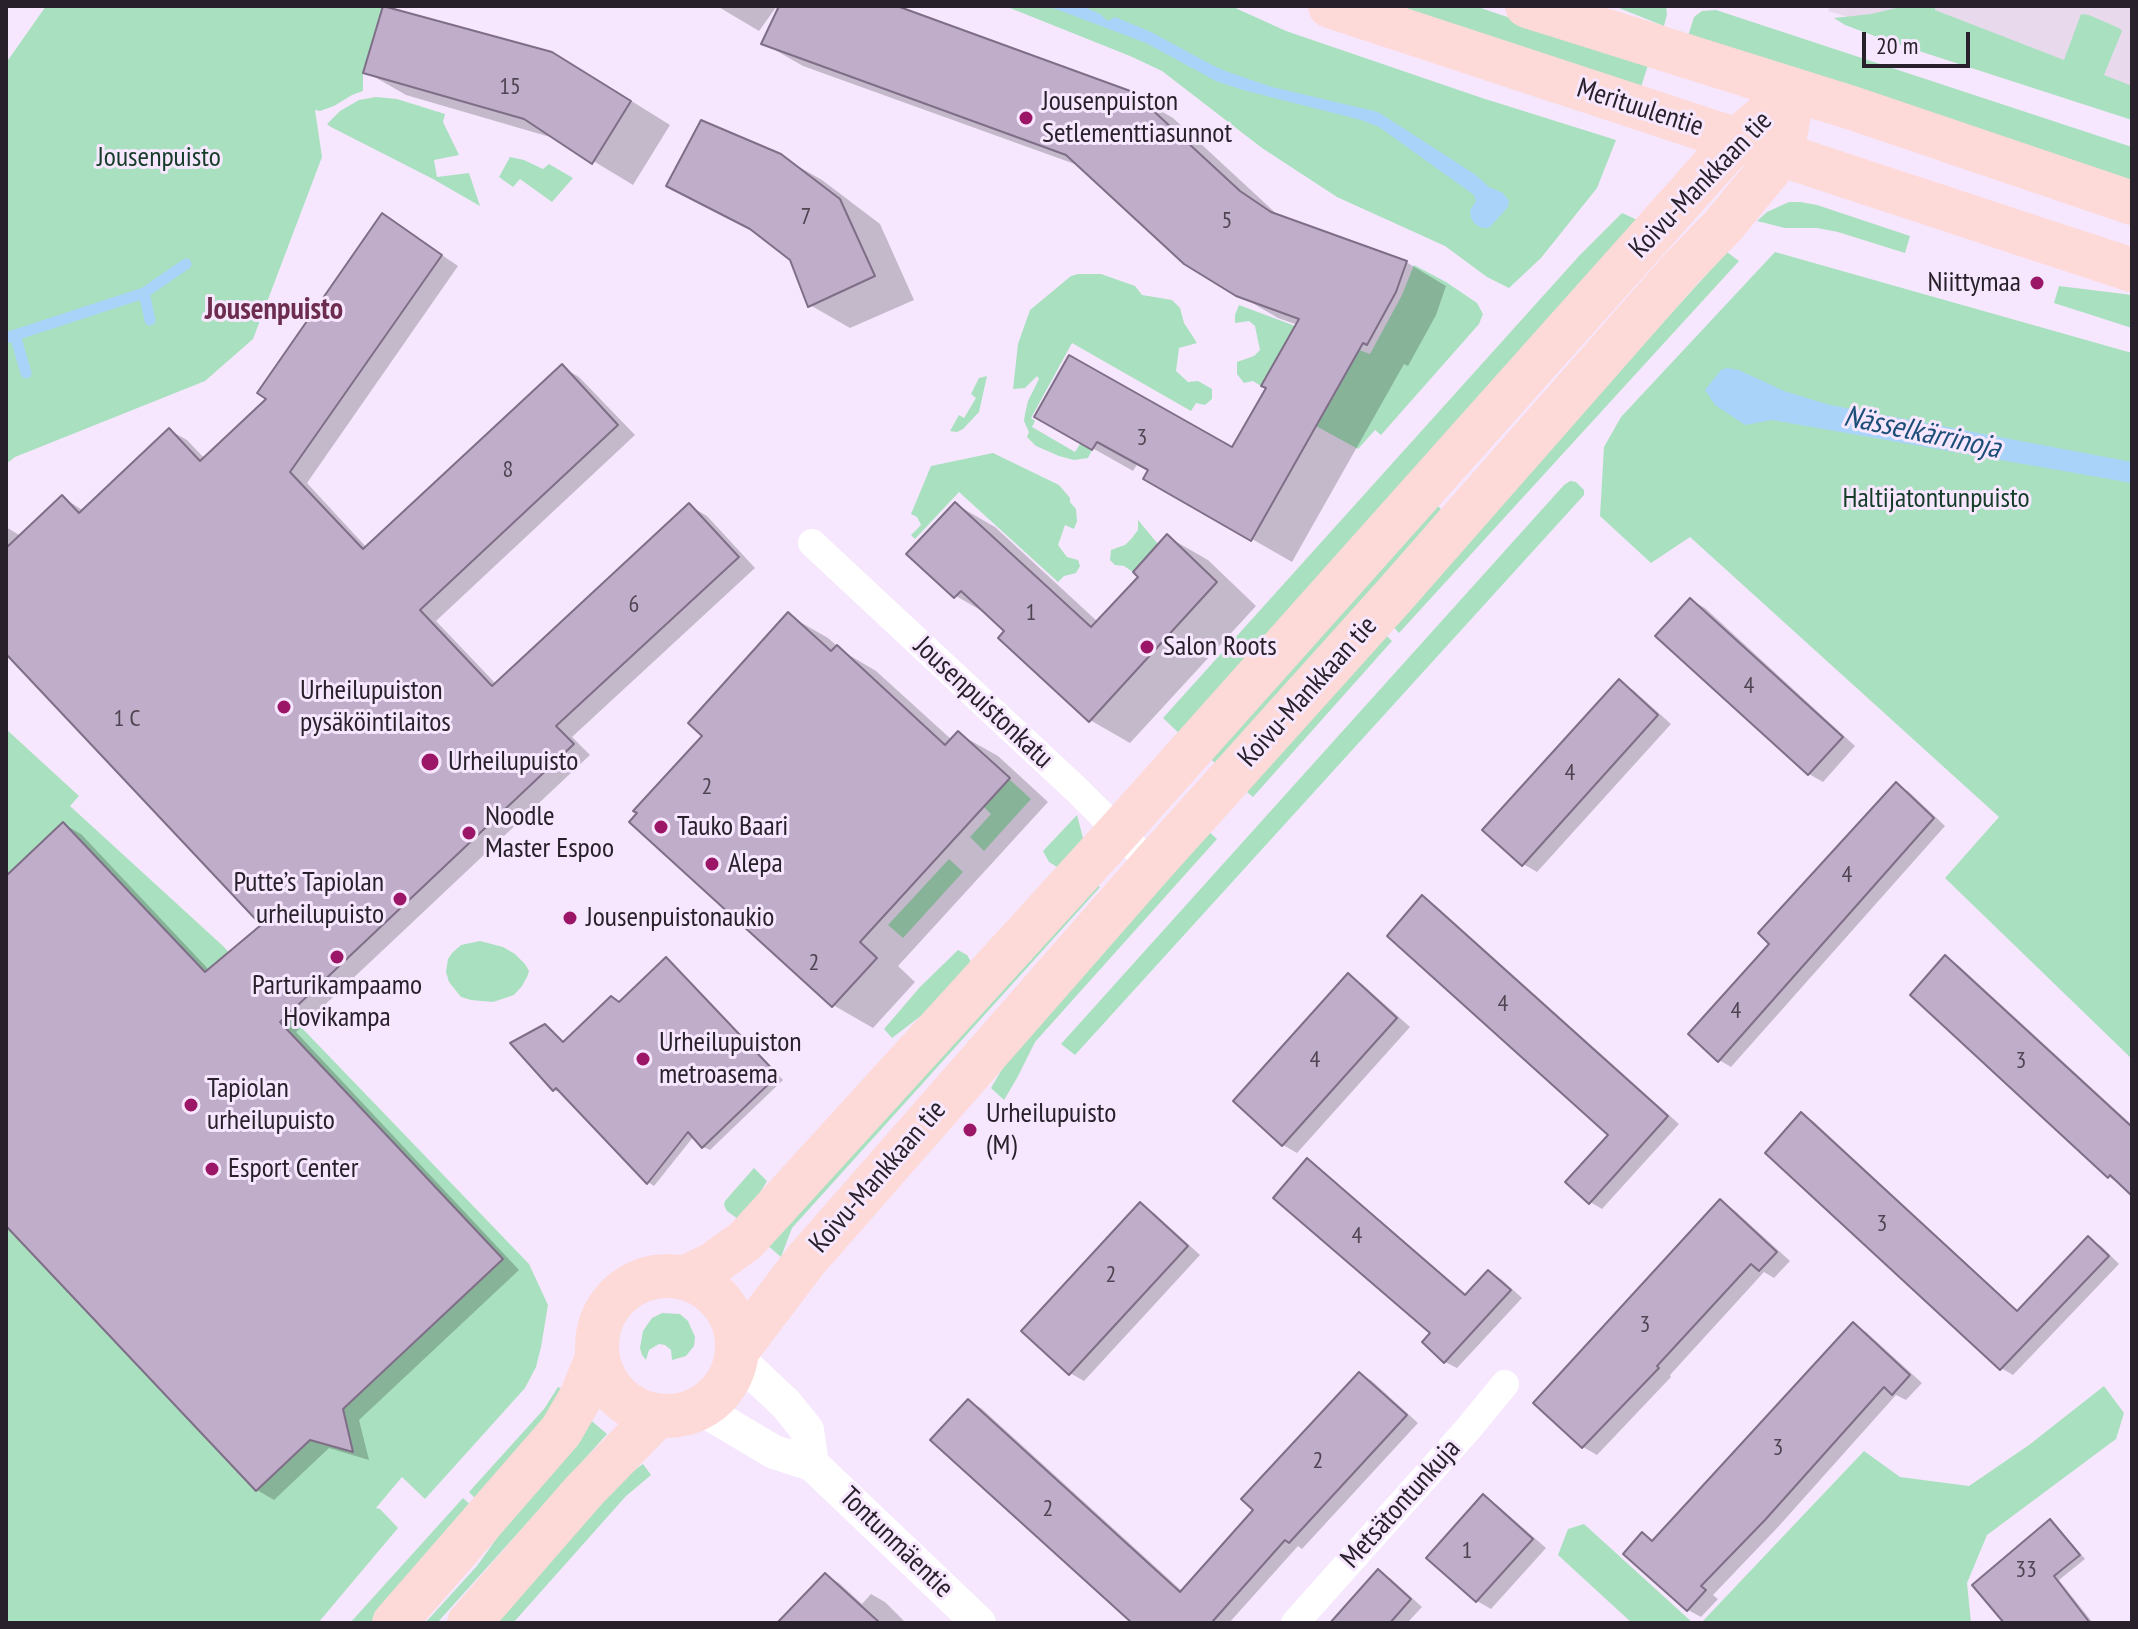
<!DOCTYPE html>
<meta charset="utf-8">
<style>
body{margin:0}
#map{position:relative;width:2138px;height:1629px;overflow:hidden;background:#f6e7fe;font-family:"PT Sans Narrow",sans-serif}
canvas{display:block}
.frame{position:absolute;inset:0;border:8px solid #28212b;pointer-events:none}
.scale{position:absolute;left:1862px;top:32px;width:108px;height:36px;box-sizing:border-box;border:4px solid #28212b;border-top:0;padding-left:10px;font-size:24px;line-height:28px;white-space:nowrap;color:#28212b;-webkit-text-stroke:6px #f6e7fe;paint-order:stroke}
</style>
<div id="map">
<canvas width="2138" height="1629"></canvas>
<div class="frame"></div>
<div class="scale">20 m</div>
</div>
<script>
const c = document.querySelector('canvas').getContext('2d');
c.lineJoin = 'round';
function fill(path, color) { c.fillStyle = color; c.fill(path, 'evenodd'); }
const shape = rows => new Path2D(rows.map(r => 'M' + r).join(''));
function strokePath(path, color, width, dash) { c.strokeStyle = color; c.lineWidth = width; c.lineCap = dash ? 'butt' : 'round'; c.setLineDash(dash || []); c.stroke(path); }
function write(font, color, halo, rows, align = 'center') {
  c.font = font + ' "PT Sans Narrow",sans-serif'; c.lineWidth = 6; c.setLineDash([]); c.textBaseline = 'middle'; c.strokeStyle = halo; c.fillStyle = color; for (const [text, x, y, turn = 0] of rows) {
    c.save(); c.translate(x, y); c.rotate((+turn || 0) * Math.PI / 180); c.textAlign = isNaN(turn) ? turn : align; if (halo) c.strokeText(text, 0, 0); c.fillText(text, 0, 0); c.restore();
  }
}
const commercial = shape([
 [1830,6,2132,6,2132,102,1828,11]
]);
const green = shape([
 [46,6,383,6,363,73,363,91,352,95,334,106,320,111,315,110,322,157,253,339,205,381,15,457,6,464,6,63],
 [1005,6,1231,6,1286,31,1482,98,1616,140,1597,188,1541,258,1509,288,1487,277,1445,246,1337,197,1262,148,1162,71,1130,56],
 [1391,6,1475,6,1648,65,1641,87],
 [1614,6,1666,6,1667,14,1664,26],
 [1905,6,1935,6,1935,10,2064,60,2081,14,2089,15,2119,28,2122,31,2104,75,2132,86,2132,120,1888,41,1845,25,1834,18,1871,14],
 [1716,10,2132,147,2132,182,1688,36,1694,17,1702,11],
 [376,97,397,99,445,114,443,122,459,155,434,160,437,177,469,173,480,206,433,179,331,127,327,124,340,111,359,100],
 [510,157,524,160,543,169,549,164,573,178,552,202,520,179,513,187,499,177],
 [1789,202,1800,202,1817,205,1910,236,1905,253,1838,232,1817,228,1785,228,1757,221,1767,212],
 [1622,213,1642,222,1185,739,1163,718,1579,256],
 [1727,252,1739,261,1399,633,1390,623],
 [1775,252,2132,353,2132,1059,1945,878,1999,817,1690,537,1651,563,1600,516,1604,447,1621,417],
 [1414,265,1446,282,1477,303,1483,314,1479,324,1381,435,1375,430,1358,449,1316,426,1344,375,1286,342,1261,386,1253,381,1244,383,1237,374,1237,362,1254,356,1260,350,1255,326,1249,321,1235,323,1235,315,1239,305,1370,354,1402,295],
 [1078,274,1101,274,1135,286,1142,295,1172,300,1180,308,1184,323,1197,343,1179,348,1176,371,1188,382,1198,381,1212,389,1212,399,1205,405,1196,403,1191,411,1072,343,1031,418,1035,421,1032,427,1075,452,1080,444,1092,450,1088,458,1074,460,1059,456,1036,446,1027,437,1029,432,1024,421,1025,414,1028,401,1039,379,1037,376,1025,388,1013,389,1018,344,1030,310,1071,276],
 [2059,286,2132,295,2132,328,2054,303],
 [987,376,979,412,963,429,957,432,950,431,959,415,964,418,976,398,971,394,979,378],
 [993,453,1059,485,1070,498,1070,502,1076,509,1077,521,1074,529,1065,525,1058,545,1067,557,1078,560,1080,566,1076,573,1064,576,1058,582,959,492,915,539,911,535,921,525,917,517,911,514,931,466],
 [1570,481,1576,482,1584,490,1584,495,1075,1055,1061,1044,1564,485],
 [1435,503,1441,509,1221,768,1207,756],
 [1138,520,1158,544,1133,572,1124,566,1115,565,1110,560,1111,550,1125,545,1132,538,1138,530],
 [1383,632,1392,641,1253,797,1242,788],
 [6,729,79,796,70,806,223,946,529,1264,548,1305,541,1347,536,1367,525,1388,425,1499,402,1477,376,1508,380,1509,398,1528,318,1623,6,1623],
 [1009,779,1031,799,984,851,970,837,991,814,984,807],
 [1077,815,1083,838,1081,849,1057,867,1049,862,1043,851],
 [1206,829,1217,839,1035,1042,1017,1078,1004,1100,991,1088,1024,1032],
 [949,859,963,872,903,938,888,925],
 [1094,882,1100,887,792,1228,781,1257,766,1244],
 [480,941,503,947,515,954,525,964,529,971,527,977,522,986,514,995,493,1002,471,1000,461,997,449,982,446,972,448,959,452,953,461,945],
 [958,950,967,955,970,960,969,979,892,1038,884,1029,920,987],
 [754,1168,767,1181,745,1218,738,1219,727,1211,724,1205,725,1201],
 [662,1313,680,1314,688,1321,695,1337,694,1346,686,1356,672,1360,671,1350,665,1345,659,1344,649,1350,646,1360,642,1355,640,1348,643,1331,652,1318],
 [2104,1386,2124,1413,2116,1439,1987,1535,1967,1583,1971,1623,1701,1623,1864,1451,1900,1477,1969,1486,2029,1445],
 [558,1387,567,1391,479,1502,469,1492,544,1409],
 [587,1417,607,1434,437,1623,425,1623,477,1566,534,1486],
 [643,1464,651,1475,626,1496,513,1623,493,1623,629,1474],
 [463,1498,474,1508,372,1623,350,1623],
 [1584,1524,1693,1623,1632,1623,1558,1555,1568,1529]
]);
const water = shape([
 [1048,6,1082,6,1100,14,1108,21,1115,17,1151,32,1212,65,1228,72,1272,87,1378,112,1476,175,1489,187,1503,193,1509,201,1508,207,1489,228,1482,228,1475,224,1471,218,1470,210,1476,201,1474,195,1379,127,1361,120,1243,90,1216,81,1146,43],
 [1727,368,1739,370,1784,391,1830,405,2132,462,2132,483,1772,420,1745,425,1715,405,1705,390,1721,370]
]);
const shadow = shape([
 [717,6,777,6,759,31],
 [782,6,891,6,1132,94,1173,118,1281,218,1406,262,1446,286,1436,315,1408,366,1404,364,1292,562,1146,478,1151,470,1138,463,1133,471,1036,416,1233,450,1268,388,1298,325,1278,318,1237,294,1083,167,803,66,763,43],
 [366,72,593,77,670,125,633,185,557,139,406,95],
 [780,156,822,180,880,224,914,300,850,328,810,305,791,259,760,234,709,208],
 [383,215,458,266,307,483,367,548,562,367,579,377,635,435,436,621,497,685,690,506,707,516,755,568,572,737,590,755,296,1032,519,1270,359,1420,369,1460,329,1448,274,1500,257,1490,6,1223,6,878,63,824,81,834,210,971,264,925,6,651,6,527,21,536,62,497,84,511,169,430,187,440,205,459,269,399],
 [955,504,995,527,1098,622,1140,577,1168,537,1208,560,1256,606,1130,743,1090,720,994,618,956,596,909,554],
 [1691,600,1705,608,1855,746,1823,782,1809,774],
 [788,615,828,638,844,652,876,671,952,740,959,734,998,756,1048,802,898,966,915,982,873,1028,833,1005,704,736],
 [1619,682,1633,690,1671,724,1537,872,1523,864],
 [1896,785,1908,791,1945,826,1731,1067,1719,1060,1772,944],
 [1423,898,1435,905,1679,1124,1602,1209,1590,1202,1611,1135],
 [1946,958,1958,965,2132,1125,2132,1193,2109,1177],
 [666,959,672,963,783,1080,710,1150,703,1147,694,1136,654,1186,648,1182,562,1092,561,1093,554,1090,545,1026,565,1043,620,1004],
 [1348,976,1362,984,1410,1027,1297,1153,1283,1145,1236,1101],
 [1801,1114,1813,1121,2019,1312,2088,1239,2101,1246,2119,1264,2013,1375,2001,1368],
 [1307,1161,1319,1168,1467,1295,1489,1272,1501,1279,1522,1298,1457,1368,1445,1362,1425,1342,1433,1333],
 [1720,1202,1734,1210,1790,1261,1774,1278,1764,1272,1670,1375,1671,1377,1597,1455,1583,1447,1536,1403],
 [1141,1205,1154,1213,1200,1255,1084,1381,1070,1373],
 [1853,1325,1866,1332,1922,1383,1906,1400,1896,1395,1778,1527,1713,1595,1718,1599,1701,1617,1688,1610,1626,1553,1642,1534,1655,1542],
 [1360,1374,1372,1381,1418,1423,1302,1549,1298,1546,1229,1623,1135,1623,968,1401,981,1408,1183,1592,1256,1510],
 [1483,1497,1497,1505,1546,1548,1491,1609,1477,1601,1429,1558],
 [2050,1522,2056,1525,2085,1559,2059,1580,2093,1623,2006,1623],
 [1379,1572,1390,1578,1422,1607,1407,1623,1332,1623],
 [825,1575,839,1583,862,1604,871,1594,885,1602,906,1623,780,1623]
]);
const stream = shape([
 [144,293,150,320],
 [15,335,26,373],
 [6,338,144,293,186,264]
]);
const building = shape([
 [383,6,552,52,631,101,592,164,524,119,363,73,383,6],
 [779,6,897,6,1133,92,1240,191,1271,212,1407,261,1396,292,1367,345,1363,343,1251,541,1143,479,1148,470,1097,442,1092,450,1034,417,1069,355,1232,447,1266,388,1261,386,1299,319,1236,296,1184,264,1066,155,761,44,779,6],
 [701,120,781,154,840,199,875,276,808,307,790,260,750,229,666,186,701,120],
 [382,213,442,255,290,472,363,549,562,364,618,425,420,610,492,686,689,503,739,557,556,726,574,744,280,1022,503,1259,343,1409,353,1452,310,1440,256,1491,6,1226,6,876,63,822,205,972,261,925,6,654,6,548,62,495,79,513,169,428,200,461,266,399,257,393,382,213],
 [955,502,1091,627,1138,577,1133,572,1167,534,1217,582,1089,722,998,638,1004,631,961,591,954,598,906,554,955,502],
 [1690,598,1843,737,1808,775,1655,636,1690,598],
 [788,612,831,651,837,645,945,745,958,731,1010,778,860,942,877,958,832,1007,629,822,637,813,633,811,702,736,688,723,788,612],
 [1619,679,1658,715,1522,866,1482,830,1619,679],
 [1896,782,1934,818,1718,1062,1688,1034,1769,944,1758,933,1896,782],
 [1422,895,1668,1116,1589,1204,1565,1182,1608,1135,1387,936,1422,895],
 [1945,955,2132,1127,2132,1196,2110,1175,2108,1178,1910,995,1945,955],
 [666,957,778,1075,702,1148,688,1132,647,1184,556,1088,553,1091,510,1043,545,1024,563,1042,611,996,619,1002,666,957],
 [1348,973,1397,1018,1282,1146,1233,1101,1348,973],
 [1801,1112,2017,1311,2088,1236,2109,1256,2000,1370,1765,1153,1801,1112],
 [1307,1158,1465,1295,1488,1270,1511,1290,1444,1363,1422,1342,1430,1333,1273,1198,1307,1158],
 [1720,1199,1777,1252,1759,1271,1751,1264,1657,1366,1659,1368,1582,1448,1533,1403,1720,1199],
 [1140,1202,1188,1246,1069,1375,1021,1331,1140,1202],
 [1853,1322,1910,1375,1892,1395,1884,1387,1765,1520,1701,1586,1706,1590,1687,1611,1623,1554,1642,1532,1652,1541,1853,1322],
 [1359,1372,1407,1415,1289,1543,1285,1540,1213,1621,1215,1623,1132,1623,930,1440,968,1399,1180,1592,1253,1510,1241,1499,1359,1372],
 [1483,1494,1533,1539,1476,1602,1426,1558,1483,1494],
 [2050,1519,2080,1555,2054,1576,2090,1623,2004,1623,1972,1585,2050,1519],
 [1378,1569,1411,1599,1390,1623,1330,1623,1378,1569],
 [825,1573,880,1623,777,1623,825,1573]
]);
const minor = shape([
 [812,543,1078,791,1152,865],
 [1295,1623,1468,1429,1505,1384]
]);
const tertiary = shape([
 [736,1357,786,1404,807,1430,812,1464],
 [700,1408,774,1452,812,1464,979,1623]
]);
const primary = shape([
 [1330,6,2132,270],
 [1527,6,1855,109,2132,203],
 '597 1346a70 70 0 1 1 140 0a70 70 0 1 1-140 0Z',
 [684,1278,713,1264,746,1240,1119,831,1736,140,1793,92],
 [737,1351,806,1260,1152,865,1393,597,1682,268,1723,226,1782,154,1793,92],
 [394,1623,561,1431,582,1395,598,1355],
 [469,1623,584,1491,658,1415]
]);
const markers = [
 [1026,118,8,"#9c1668"],
 [2037,283,8,"#9c1668"],
 [1147,647,8,"#9c1668"],
 [284,707,8,"#9c1668"],
 [430,762,10,"#9c1668"],
 [661,827,8,"#9c1668"],
 [469,833,8,"#9c1668"],
 [712,864,8,"#9c1668"],
 [400,899,8,"#9c1668"],
 [570,918,8,"#9c1668"],
 [337,957,8,"#9c1668"],
 [643,1059,8,"#9c1668"],
 [191,1105,8,"#9c1668"],
 [970,1130,8,"#9c1668"],
 [212,1169,8,"#9c1668"]
];
const numberNames = [
 ["15",510,87],
 ["7",806,217],
 ["5",1227,221],
 ["3",1142,438],
 ["8",508,470],
 ["6",634,605],
 ["1",1031,613],
 ["4",1749,686],
 ["1 C",127,719],
 ["4",1570,773],
 ["2",707,787],
 ["4",1847,875],
 ["2",814,963],
 ["4",1503,1004],
 ["4",1736,1011],
 ["4",1315,1060],
 ["3",2021,1061],
 ["3",1882,1224],
 ["4",1357,1236],
 ["2",1111,1275],
 ["3",1645,1325],
 ["3",1778,1448],
 ["2",1318,1461],
 ["2",1048,1509],
 ["1",1467,1551],
 ["33",2026,1570]
];
const poiNames = [
 ["Jousenpuiston",1042,102],
 ["Setlementtiasunnot",1042,134],
 ["Niittymaa",2021,283,"right"],
 ["Salon Roots",1163,647],
 ["Urheilupuiston",300,691],
 ["pysäköintilaitos",300,723],
 ["Urheilupuisto",448,762],
 ["Noodle",485,817],
 ["Master Espoo",485,849],
 ["Tauko Baari",677,827],
 ["Alepa",728,864],
 ["Putte’s Tapiolan",384,883,"right"],
 ["urheilupuisto",384,915,"right"],
 ["Jousenpuistonaukio",586,918],
 ["Parturikampaamo",337,986,"center"],
 ["Hovikampa",337,1018,"center"],
 ["Urheilupuiston",659,1043],
 ["metroasema",659,1075],
 ["Tapiolan",207,1089],
 ["urheilupuisto",207,1121],
 ["Urheilupuisto",986,1114],
 ["(M)",986,1146],
 ["Esport Center",228,1169]
];
const streetNames = [
 ["Merituulentie",1640,108,18],
 ["Koivu-Mankkaan tie",1701,185,-46],
 ["Koivu-Mankkaan tie",1308,692,-48],
 ["Jousenpuistonkatu",983,703,43],
 ["Koivu-Mankkaan tie",878,1177,-49],
 ["Metsätontunkuja",1401,1504,-48],
 ["Tontunmäentie",896,1543,44]
];
const parkNames = [
 ["Jousenpuisto",159,158],
 ["Haltijatontunpuisto",1936,499]
];
const neighbourhoodNames = [
 ["Jousenpuisto",274,310]
];
const waterNames = [
 ["Nässelkärrinoja",1922,433,12]
];
fill(commercial, '#e8d9ed');
fill(green, '#a9e0bf');
fill(water, '#aad3fa');
fill(shadow, '#0003');
strokePath(stream, '#aad3fa', 11);
fill(building, '#c0adc9');
strokePath(building, '#7f6e87', 2);
strokePath(minor, '#fff', 28);
strokePath(tertiary, '#fff', 34);
strokePath(primary, '#fdd9d7', 44);
for (const [x, y, r, color] of markers) { const dot = new Path2D(); dot.arc(x, y, r, 0, 2 * Math.PI); c.fillStyle = color; c.fill(dot); strokePath(dot, '#f6e7fe', 3); }
write('24px', '#4e4452', null, numberNames);
write('28px', '#28212b', '#f6e7fe', poiNames, 'left');
write('28px', '#28212b', '#f6e7fe', streetNames);
write('28px', '#143c27', '#f6e7fe', parkNames);
write('bold 30px', '#6d2d4f', '#f6e7fe', neighbourhoodNames);
write('italic 30px', '#1c4e78', '#f6e7fe', waterNames);
</script>
